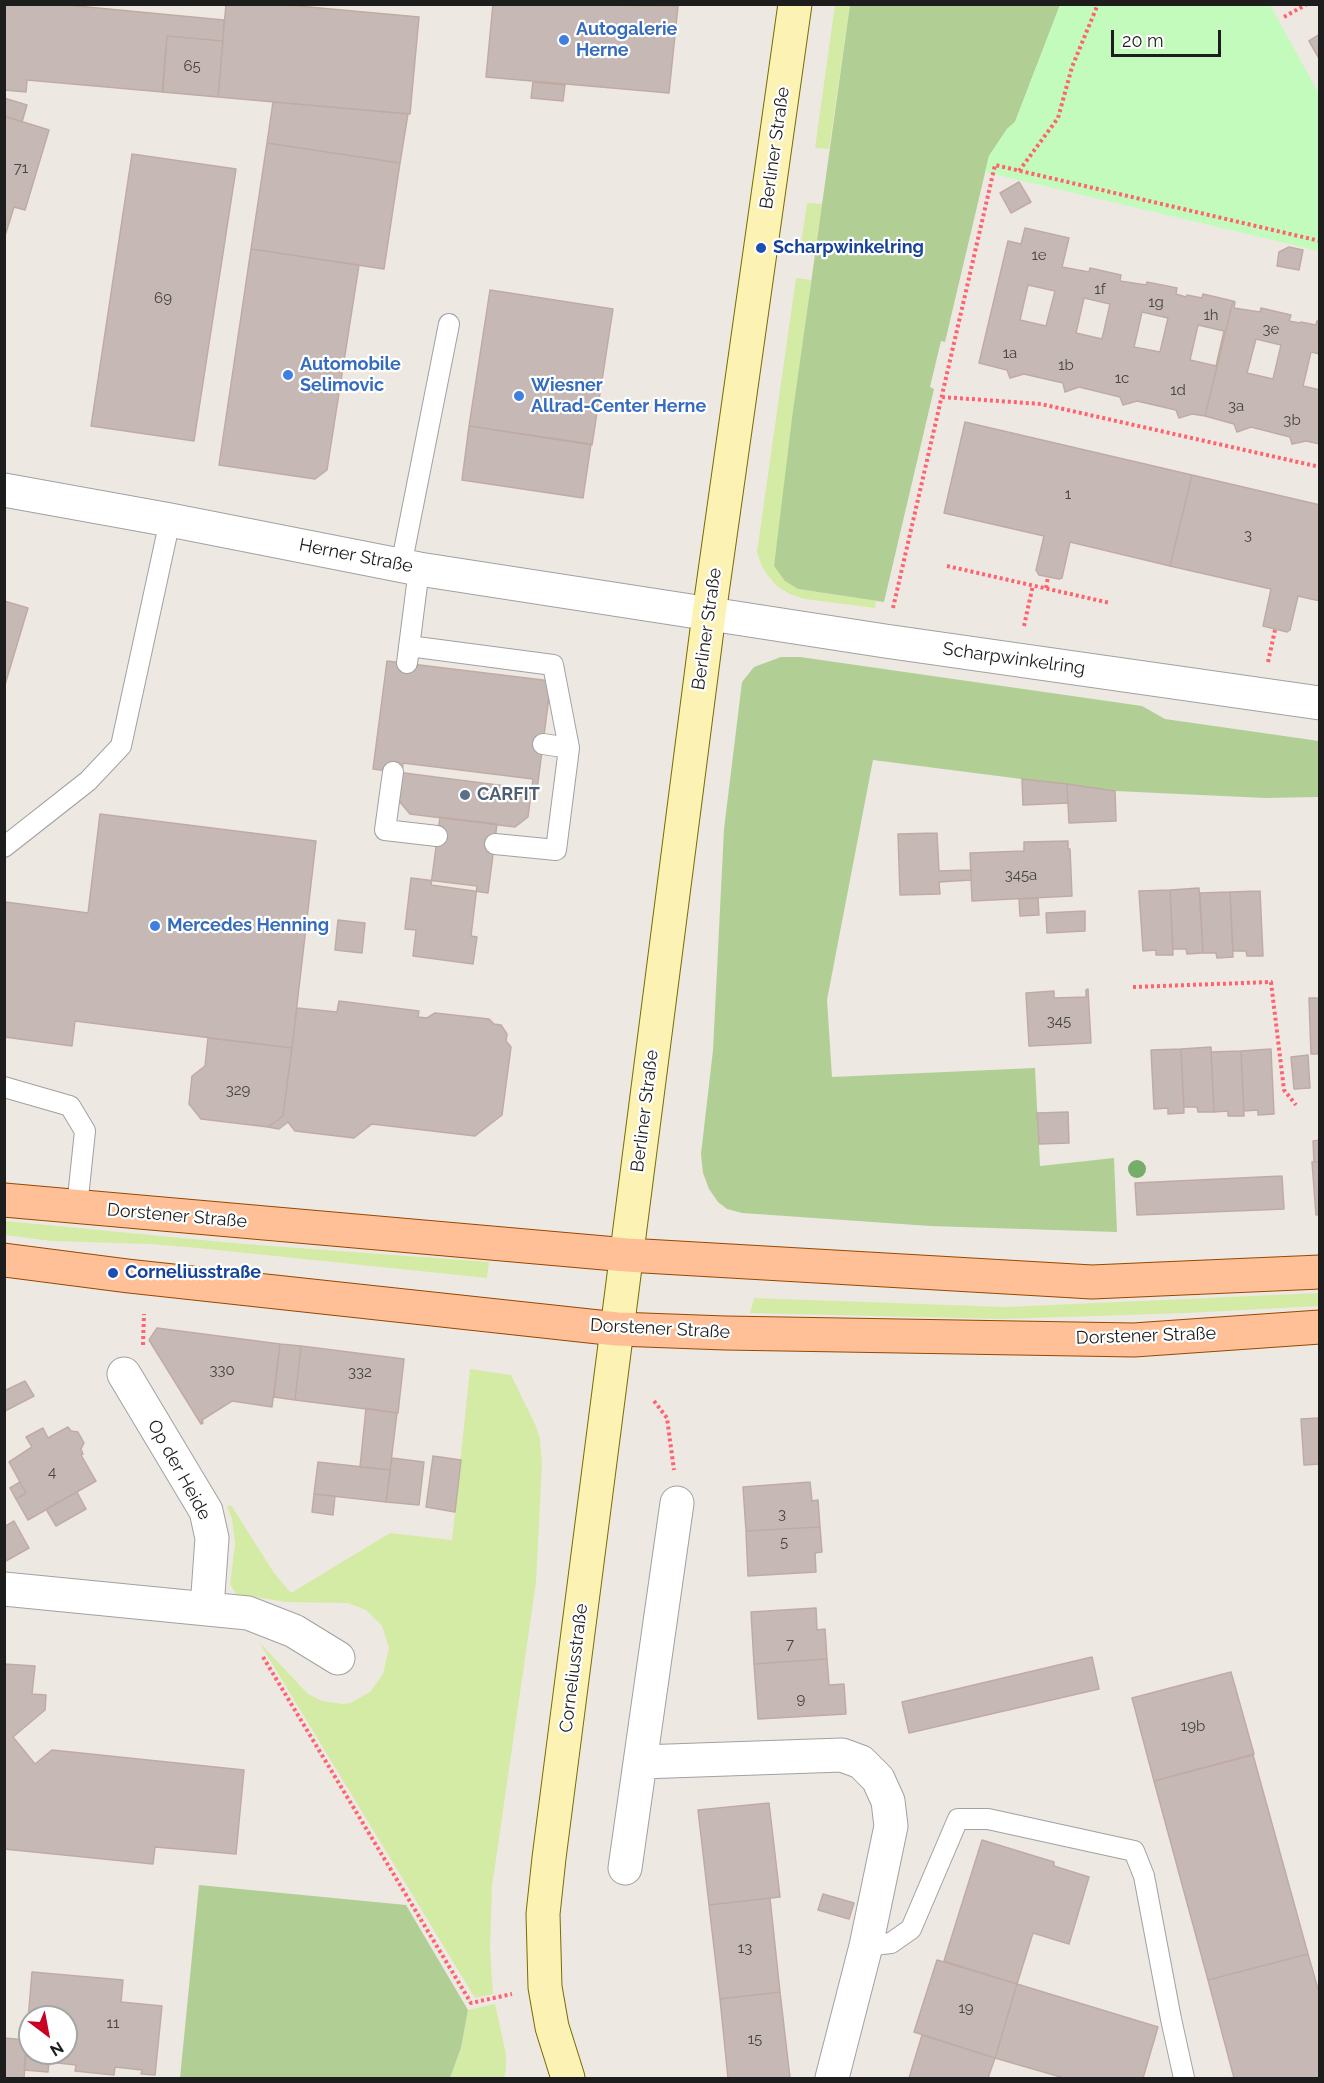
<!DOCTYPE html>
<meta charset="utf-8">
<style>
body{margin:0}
#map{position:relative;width:1324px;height:2083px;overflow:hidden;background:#eee8e2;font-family:Raleway,sans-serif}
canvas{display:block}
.frame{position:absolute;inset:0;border:6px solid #1d1d1d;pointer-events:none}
.north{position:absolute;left:18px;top:2005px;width:60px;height:60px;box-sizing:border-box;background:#fff;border:2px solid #a5a5a5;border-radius:50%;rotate:148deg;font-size:16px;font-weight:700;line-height:24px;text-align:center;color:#1d1d1d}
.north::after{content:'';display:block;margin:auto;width:21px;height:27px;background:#c90024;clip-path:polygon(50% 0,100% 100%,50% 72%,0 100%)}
.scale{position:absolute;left:1111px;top:30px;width:110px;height:27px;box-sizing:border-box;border:3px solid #1d1d1d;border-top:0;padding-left:8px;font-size:18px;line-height:21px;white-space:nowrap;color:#1d1d1d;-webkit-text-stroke:4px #fff;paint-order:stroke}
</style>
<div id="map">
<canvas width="1324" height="2083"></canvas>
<div class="frame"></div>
<div class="north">N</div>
<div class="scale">20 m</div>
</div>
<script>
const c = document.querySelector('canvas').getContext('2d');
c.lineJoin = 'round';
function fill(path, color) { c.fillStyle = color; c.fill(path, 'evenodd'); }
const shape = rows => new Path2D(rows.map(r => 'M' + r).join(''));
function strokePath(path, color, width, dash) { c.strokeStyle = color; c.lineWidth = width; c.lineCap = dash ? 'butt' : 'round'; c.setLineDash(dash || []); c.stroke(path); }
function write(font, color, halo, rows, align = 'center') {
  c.font = font + ' Raleway,sans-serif'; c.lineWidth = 4.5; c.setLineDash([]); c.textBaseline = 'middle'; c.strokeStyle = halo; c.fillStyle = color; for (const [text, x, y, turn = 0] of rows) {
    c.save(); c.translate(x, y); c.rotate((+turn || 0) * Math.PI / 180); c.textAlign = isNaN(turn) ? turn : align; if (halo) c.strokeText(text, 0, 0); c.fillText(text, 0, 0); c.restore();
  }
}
const grass = shape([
 [835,5,850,5,829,149,815,148],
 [807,203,822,204,815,252,800,250],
 [796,278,811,280,774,566,798,589,876,601,875,608,805,599,792,595,778,587,769,577,762,567,757,552],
 [5,1221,244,1244,489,1262,487,1278,198,1248,150,1244,52,1241,5,1235],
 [1319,1293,1319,1306,1187,1313,1003,1319,750,1313,754,1298,1006,1307],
 [470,1369,511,1375,535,1424,540,1439,542,1465,536,1582,492,1887,490,1949,493,1994,475,1998,259,1642,308,1694,322,1701,343,1704,350,1703,370,1692,383,1674,389,1648,382,1626,366,1610,348,1603,286,1602,236,1594,230,1584,235,1544,232,1519,227,1507,231,1505,274,1573,291,1593,390,1533,452,1540],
 [495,2004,506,2054,506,2070,504,2078,450,2078,461,2048,468,2010]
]);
const forest = shape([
 [850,5,1060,5,1015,122,1007,129,989,156,945,342,941,341,930,387,934,389,884,602,798,589,785,581,774,566,792,418],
 [781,657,800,657,1142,706,1165,719,1319,741,1319,797,1265,798,1115,791,873,760,827,1000,832,1077,1035,1068,1040,1166,1114,1158,1117,1232,930,1226,742,1213,727,1209,718,1202,709,1189,703,1173,701,1154,713,1050,724,829,742,682,754,667],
 [199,1885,406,1905,468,2010,461,2048,450,2078,180,2078]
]);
const park = shape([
 [1060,5,1270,5,1319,94,1319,251,985,172,989,156,1007,129,1015,122]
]);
const building = shape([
 [4,4,56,4,224,20,223,41,167,36,163,92,27,80,26,92,4,90,4,4],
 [226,4,276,4,419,17,410,114,218,97,226,4],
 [493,4,678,6,669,93,486,77,493,4],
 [1320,34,1320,60,1309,41,1320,34],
 [167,36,223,41,218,97,162,92,167,36],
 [533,82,565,85,563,101,531,98,533,82],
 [4,98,27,105,22,122,4,116,4,98],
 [273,102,408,114,400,163,267,143,273,102],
 [4,116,49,130,25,210,14,207,4,239,4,116],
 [267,143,400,163,384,269,251,249,267,143],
 [132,154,236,169,194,441,91,426,132,154],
 [1019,182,1031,202,1011,213,1000,193,1019,182],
 [1025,228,1069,238,1062,267,1089,272,1090,268,1121,275,1120,281,1146,285,1147,282,1177,288,1176,294,1186,297,1187,295,1202,298,1203,294,1233,301,1205,416,1192,414,1179,418,1176,410,1137,401,1123,405,1120,397,1079,387,1065,392,1063,383,1024,374,1010,378,1007,370,979,363,1008,241,1021,244,1025,228],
 [1028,285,1055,291,1046,326,1020,320,1028,285],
 [1084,298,1110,304,1102,339,1076,333,1084,298],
 [1142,312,1168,318,1160,352,1134,347,1142,312],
 [1198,325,1224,331,1216,366,1190,360,1198,325],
 [1289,247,1303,250,1299,270,1277,266,1279,252,1289,247],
 [251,249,359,265,327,470,315,479,219,465,251,249],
 [490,290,613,309,592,445,469,426,490,290],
 [1233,301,1235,302,1234,308,1260,312,1261,308,1291,315,1289,321,1300,323,1301,322,1316,325,1317,321,1320,322,1320,354,1311,352,1303,386,1320,390,1320,444,1306,441,1292,444,1290,437,1251,427,1237,432,1234,424,1205,416,1233,301],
 [1256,339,1281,345,1273,379,1247,373,1256,339],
 [965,422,1192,475,1170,566,1070,542,1062,578,1059,579,1039,575,1036,570,1044,536,944,513,965,422],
 [469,426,591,444,583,498,462,480,469,426],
 [1192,475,1320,505,1320,601,1298,596,1290,630,1287,632,1263,626,1271,589,1170,566,1192,475],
 [4,601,28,608,4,688,4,601],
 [387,661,551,681,537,790,373,769,387,661],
 [403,763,533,779,528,817,515,827,410,814,399,801,403,763],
 [1022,779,1067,784,1068,803,1023,805,1022,779],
 [1067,784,1115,791,1116,821,1069,823,1067,784],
 [100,814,316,841,292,1048,75,1021,72,1046,4,1037,4,910,6,902,88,913,100,814],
 [440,817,497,824,488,893,431,885,440,817],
 [937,833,939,871,971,870,971,880,939,882,940,894,900,895,898,834,937,833],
 [1068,841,1068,849,1070,849,1072,896,972,901,970,853,1024,851,1024,842,1068,841],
 [411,878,477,886,471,936,477,937,473,964,413,956,416,930,405,929,411,878],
 [1199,888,1203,953,1187,954,1186,949,1173,949,1170,890,1199,888],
 [1170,890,1173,955,1156,955,1156,950,1143,951,1139,891,1170,890],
 [1260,891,1263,956,1247,956,1246,951,1233,951,1230,892,1260,891],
 [1230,892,1233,957,1217,958,1216,953,1203,953,1200,893,1230,892],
 [1038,898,1039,915,1020,916,1019,899,1038,898],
 [1085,911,1085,931,1047,933,1046,913,1085,911],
 [338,920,365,923,362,953,335,950,338,920],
 [1088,989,1091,1043,1029,1046,1026,993,1054,991,1054,998,1086,997,1086,990,1088,989],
 [1309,998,1320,998,1320,1054,1311,1054,1309,998],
 [339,1001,419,1011,418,1017,427,1018,435,1013,489,1019,494,1024,501,1025,507,1034,506,1041,511,1047,502,1115,475,1136,372,1124,354,1138,295,1131,288,1122,279,1129,268,1127,283,1116,297,1008,337,1012,339,1001],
 [208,1038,292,1048,283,1116,268,1127,201,1119,189,1104,192,1076,205,1066,208,1038],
 [1211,1047,1214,1112,1198,1112,1197,1107,1184,1107,1181,1049,1211,1047],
 [1181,1049,1184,1113,1168,1114,1168,1108,1154,1109,1151,1050,1181,1049],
 [1271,1049,1274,1114,1258,1115,1258,1110,1244,1111,1241,1051,1271,1049],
 [1241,1051,1244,1116,1228,1116,1228,1111,1214,1112,1211,1052,1241,1051],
 [1308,1055,1310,1088,1294,1089,1291,1057,1308,1055],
 [1068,1112,1069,1143,1039,1144,1037,1113,1068,1112],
 [1320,1140,1320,1162,1314,1162,1313,1141,1320,1140],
 [1312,1162,1320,1162,1320,1214,1316,1215,1312,1162],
 [1282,1176,1284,1209,1137,1215,1135,1183,1282,1176],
 [157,1328,280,1344,272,1407,232,1401,202,1420,203,1423,201,1424,149,1340,157,1328],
 [280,1344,301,1346,295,1400,274,1397,280,1344],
 [301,1346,404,1359,398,1413,295,1400,301,1346],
 [25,1381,34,1396,5,1411,4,1391,25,1381],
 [366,1408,397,1413,390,1470,360,1467,366,1408],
 [1320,1418,1320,1464,1304,1465,1301,1419,1320,1418],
 [68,1427,71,1431,78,1432,84,1443,81,1449,83,1454,81,1455,96,1481,28,1520,16,1499,26,1493,9,1462,32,1447,26,1437,43,1428,48,1438,68,1427],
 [433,1456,461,1460,455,1512,426,1507,433,1456],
 [392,1458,424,1462,419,1505,386,1502,392,1458],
 [318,1462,390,1470,386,1502,314,1494,318,1462],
 [20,1482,26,1493,16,1499,10,1488,20,1482],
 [810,1482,812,1501,818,1500,820,1527,746,1531,743,1487,810,1482],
 [77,1492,86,1509,56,1526,46,1509,77,1492],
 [314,1494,335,1496,333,1515,312,1512,314,1494],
 [14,1521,29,1548,4,1562,4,1527,14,1521],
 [820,1527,822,1552,815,1553,816,1572,748,1576,746,1531,820,1527],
 [816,1608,817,1630,825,1629,827,1659,754,1664,751,1612,816,1608],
 [1092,1657,1099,1689,909,1733,902,1702,1092,1657],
 [827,1659,829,1685,844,1684,846,1714,758,1719,754,1664,827,1659],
 [4,1664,35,1666,32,1694,46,1695,45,1710,13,1737,35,1764,52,1750,244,1770,236,1854,155,1847,153,1864,4,1849,4,1664],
 [1231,1672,1254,1754,1154,1781,1132,1698,1231,1672],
 [1253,1755,1308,1954,1208,1980,1154,1781,1253,1755],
 [769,1803,780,1897,709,1905,698,1810,769,1803],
 [982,1840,1054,1862,1054,1866,1089,1877,1069,1944,1033,1933,1017,1984,944,1961,982,1840],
 [823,1894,854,1903,849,1919,818,1910,823,1894],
 [770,1898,780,1992,720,1999,709,1905,770,1898],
 [1308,1954,1320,1996,1320,2078,1234,2078,1208,1980,1308,1954],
 [937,1960,1017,1984,995,2058,914,2032,937,1960],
 [32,1972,123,1980,121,2002,162,2006,155,2075,141,2074,142,2070,115,2067,114,2075,75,2071,76,2065,49,2062,48,2072,24,2070,32,1972],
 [30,2017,66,2017,66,2053,30,2053,30,2017],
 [1017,1984,1158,2027,1143,2078,1064,2078,995,2058,1017,1984],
 [780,1992,790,2078,728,2078,720,1999,780,1992],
 [922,2035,995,2058,988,2078,909,2078,922,2035],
 [4,2038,27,2040,24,2078,4,2078,4,2038]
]);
const path = shape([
 [1284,17,1307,4],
 [1019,171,1058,118,1072,67,1098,4],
 [942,397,1041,404,1320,467],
 [947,566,1110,603],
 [1046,588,1048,577],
 [893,608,995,165,1320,241],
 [1024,626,1033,585],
 [1268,662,1275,630],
 [1133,987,1271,982,1284,1090,1296,1105],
 [143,1345,144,1314],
 [654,1401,667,1418,674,1470],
 [263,1657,471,2003,512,1994]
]);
const lane = shape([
 [401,566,449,324],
 [409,646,553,665,569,748,556,850,495,844],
 [407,663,419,569],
 [543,744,569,748],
 [393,772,385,830,437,836],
 [4,847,88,781,121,746,170,520],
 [4,1087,70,1106,85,1131,77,1207],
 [866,1946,891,1943,911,1929,958,1819,988,1819,1134,1851,1144,1876,1171,2019,1184,2078]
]);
const street = shape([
 [4,490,170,520,419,569,885,641,1320,703],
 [124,1374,206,1511,212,1538,207,1608],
 [4,1589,248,1613,294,1631,338,1658],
 [641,1762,842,1755,861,1762,878,1779,888,1801,891,1826,866,1946,832,2078],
 [625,1868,677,1503]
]);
const secondary = shape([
 [568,2078,552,2027,545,1987,543,1914,549,1858,709,614,795,4]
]);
const primary = shape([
 [4,1200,627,1255,1092,1282,1320,1272],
 [4,1260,128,1276,617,1329,725,1333,1134,1340,1320,1327]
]);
const trees = [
 [1137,1169]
];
const markers = [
 [564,40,6,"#3f7fe0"],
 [761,248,6,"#1a4fb4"],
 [288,375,6,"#3f7fe0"],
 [519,396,6,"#3f7fe0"],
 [465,795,6,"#5c6f8a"],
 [155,926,6,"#3f7fe0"],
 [113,1273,6,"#1a4fb4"]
];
const numberNames = [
 ["65",192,66],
 ["71",21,168],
 ["1e",1039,255],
 ["1f",1100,289],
 ["69",163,298],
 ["1g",1156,302],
 ["1h",1211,315],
 ["3e",1271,329],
 ["1a",1010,353],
 ["1b",1066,365],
 ["1c",1122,378],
 ["1d",1178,390],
 ["3a",1236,406],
 ["3b",1292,420],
 ["1",1068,494],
 ["3",1248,535],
 ["345a",1021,875],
 ["345",1059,1021],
 ["329",238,1090],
 ["330",222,1370],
 ["332",360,1372],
 ["4",52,1472],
 ["3",782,1514],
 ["5",784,1542],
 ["7",790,1644],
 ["9",801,1699],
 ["19b",1193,1726],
 ["13",745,1948],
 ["19",966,2008],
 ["11",113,2023],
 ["15",755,2039]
];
const shopNames = [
 ["Autogalerie",576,30],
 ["Herne",576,51],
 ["Automobile",300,365],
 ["Selimovic",300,386],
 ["Wiesner",531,386],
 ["Allrad-Center Herne",531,407],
 ["Mercedes Henning",167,926]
];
const streetNames = [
 ["Berliner Straße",775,148,-82],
 ["Herner Straße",356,556,11],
 ["Berliner Straße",707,629,-82],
 ["Scharpwinkelring",1014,659,8],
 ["Berliner Straße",645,1111,-83],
 ["Dorstener Straße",177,1216,5],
 ["Dorstener Straße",660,1329,3],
 ["Dorstener Straße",1146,1336,-2],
 ["Op der Heide",179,1470,61],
 ["Corneliusstraße",574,1668,-83]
];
const transitNames = [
 ["Scharpwinkelring",773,248],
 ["Corneliusstraße",125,1273]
];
const serviceNames = [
 ["CARFIT",477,795]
];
fill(grass, '#d4eba6');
fill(forest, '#b1cf95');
fill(park, '#c3fbbc');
fill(building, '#c6b9b5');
strokePath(building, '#c0aba4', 1.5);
strokePath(lane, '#a1a1a1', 22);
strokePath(street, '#a1a1a1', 35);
strokePath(secondary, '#766e01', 35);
strokePath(primary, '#954900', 35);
strokePath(path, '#fe636f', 4, [3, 3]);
strokePath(lane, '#fff', 20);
strokePath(street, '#fff', 33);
strokePath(secondary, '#fbf2b3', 33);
strokePath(primary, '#ffbf97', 33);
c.fillStyle = '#76ad6a';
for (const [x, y] of trees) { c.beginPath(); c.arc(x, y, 9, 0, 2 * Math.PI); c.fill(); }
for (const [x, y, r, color] of markers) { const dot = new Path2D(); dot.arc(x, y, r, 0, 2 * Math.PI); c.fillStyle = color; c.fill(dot); strokePath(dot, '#fff', 2); }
write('15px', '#474443', null, numberNames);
write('bold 18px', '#366cbe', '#fff', shopNames, 'left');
write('18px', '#1d1d1d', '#fff', streetNames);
write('bold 18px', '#164399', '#fff', transitNames, 'left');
write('bold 18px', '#4e5e75', '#fff', serviceNames, 'left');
</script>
